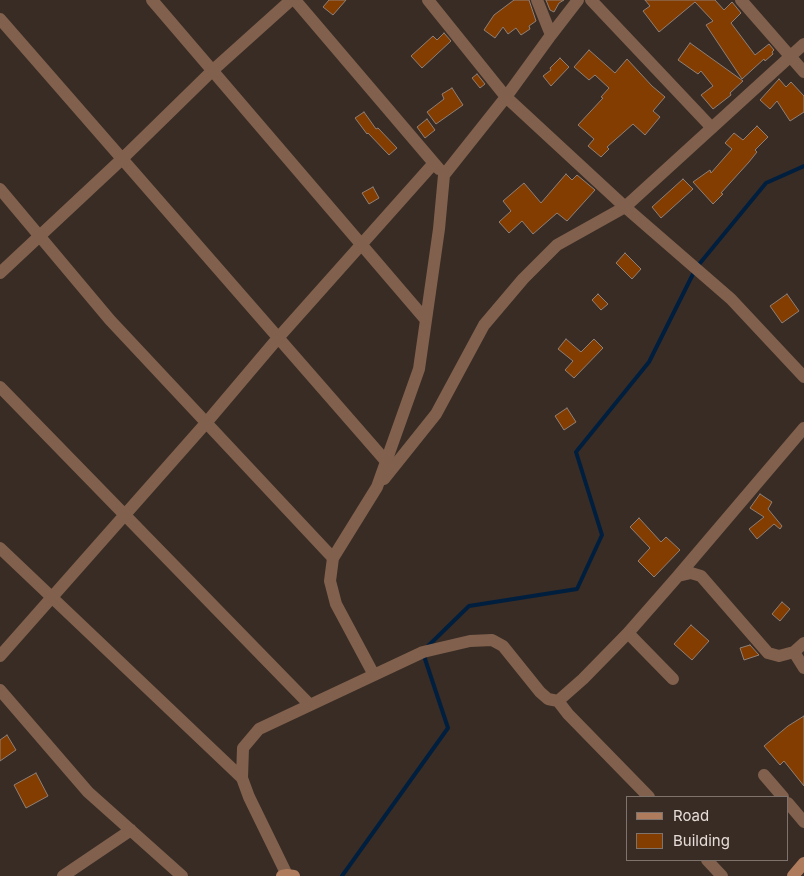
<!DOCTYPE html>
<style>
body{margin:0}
#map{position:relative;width:804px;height:876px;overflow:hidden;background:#392c25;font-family:Inter,sans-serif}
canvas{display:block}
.legend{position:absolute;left:626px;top:796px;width:162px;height:65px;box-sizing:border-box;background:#392c25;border:1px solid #7e736d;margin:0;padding:6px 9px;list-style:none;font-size:15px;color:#e6ddd8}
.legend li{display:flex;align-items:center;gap:10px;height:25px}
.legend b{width:25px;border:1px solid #7e736d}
</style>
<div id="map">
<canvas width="804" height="876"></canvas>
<ul class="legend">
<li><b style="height:6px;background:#af7b5d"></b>Road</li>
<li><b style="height:14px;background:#843d00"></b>Building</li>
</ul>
</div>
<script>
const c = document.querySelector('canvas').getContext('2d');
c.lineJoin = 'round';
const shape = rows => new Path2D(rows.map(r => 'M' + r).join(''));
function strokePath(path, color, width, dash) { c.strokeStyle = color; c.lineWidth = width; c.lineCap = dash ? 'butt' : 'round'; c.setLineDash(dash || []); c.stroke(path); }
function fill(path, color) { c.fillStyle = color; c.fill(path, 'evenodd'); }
const stream = shape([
 [428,646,469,606,577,589,602,535,576,452,649,362,696,268,766,183,804,166],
 [342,876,448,728,423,653]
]);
const building = shape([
 [329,0,346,0,333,15,323,7,329,0],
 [514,0,529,0,536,21,529,26,530,29,521,35,516,28,508,34,503,27,495,38,484,30,494,15,514,0],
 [546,0,564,0,559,3,554,12,550,10,546,0],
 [645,0,715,0,724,10,732,2,741,13,731,23,755,55,769,44,774,50,772,52,773,54,765,61,764,59,742,79,706,25,713,21,695,2,659,32,643,11,650,6,645,0],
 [444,33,451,41,422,68,411,56,433,36,437,40,444,33],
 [690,43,743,81,730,93,731,95,713,109,701,95,713,86,701,71,698,74,678,60,690,43],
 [589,50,615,73,627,59,652,86,665,97,653,111,660,117,645,135,633,124,607,147,609,149,601,157,588,146,594,139,578,125,603,98,601,97,609,88,595,75,589,80,574,67,589,50],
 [560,58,569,67,551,86,543,76,551,70,550,68,560,58],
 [477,74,485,84,480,88,472,78,477,74],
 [779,79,786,87,791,82,804,96,804,112,790,121,777,101,770,109,760,100,779,79],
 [452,88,463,105,436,124,427,112,444,99,442,94,452,88],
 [364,112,376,129,378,128,397,148,389,155,368,133,367,134,355,118,364,112],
 [427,119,435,130,425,138,417,127,427,119],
 [757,126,768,137,755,150,757,152,749,162,721,193,723,194,713,204,693,182,710,170,711,173,732,149,725,143,734,133,743,140,757,126],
 [566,174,572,180,577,175,595,190,567,221,557,213,533,234,522,221,509,233,499,222,511,211,503,201,524,183,541,203,566,174],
 [683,179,693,189,661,218,652,207,683,179],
 [373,187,379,198,369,204,362,193,373,187],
 [625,253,641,269,632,279,616,263,625,253],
 [598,294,608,304,601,310,592,300,598,294],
 [787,294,799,311,782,323,770,306,787,294],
 [566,339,581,352,594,339,603,348,574,378,565,370,573,361,558,349,566,339],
 [567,408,576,422,564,430,555,416,567,408],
 [760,494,772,502,768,509,782,526,780,529,774,524,757,539,749,529,764,517,750,508,760,494],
 [639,518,661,542,666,537,680,550,654,577,638,561,650,548,630,527,639,518],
 [782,602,790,609,780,621,772,614,782,602],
 [691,625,709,641,692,660,674,644,691,625],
 [750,645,759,655,744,660,740,648,750,645],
 [804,716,804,786,784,761,780,765,764,746,788,726,804,716],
 [7,735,16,750,0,761,0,740,7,735],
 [36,773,48,796,26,808,14,785,36,773]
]);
const street = shape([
 [152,0,426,320],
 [295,0,439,169],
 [428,0,506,97,625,207,731,299,804,377],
 [591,0,712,128],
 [741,0,804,72],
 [0,19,391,467],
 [551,35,578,0],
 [0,189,110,320,333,558],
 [0,273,122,159,212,71,291,0],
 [0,387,310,705],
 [384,479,436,414,484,325,523,279,557,245,625,207,804,44],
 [0,548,242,778],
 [678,576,804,428],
 [628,633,673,679],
 [794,652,804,668],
 [0,656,206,423,278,338,434,163],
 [374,675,336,604,330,581,333,558,377,487,419,369,439,229,444,175,506,97,551,35,537,0],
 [0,690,88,792,182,876],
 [558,701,568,714,649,797],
 [764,775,783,797],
 [788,803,804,822],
 [707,860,722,876],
 [287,875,249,797,242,778,243,748,259,729,423,652,470,641,492,640,503,646,540,692,548,699,558,701,583,679,628,633,678,576,691,573,701,576,768,653,779,656,794,652,804,643],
 [63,876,131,830]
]);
const secondary = shape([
 [282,876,287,875,294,876],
 [793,876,804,863]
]);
strokePath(stream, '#001f3e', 4);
fill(building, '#843d00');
strokePath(building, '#8f8077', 1);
strokePath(street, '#81614d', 12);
strokePath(secondary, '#af7b5d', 12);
</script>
